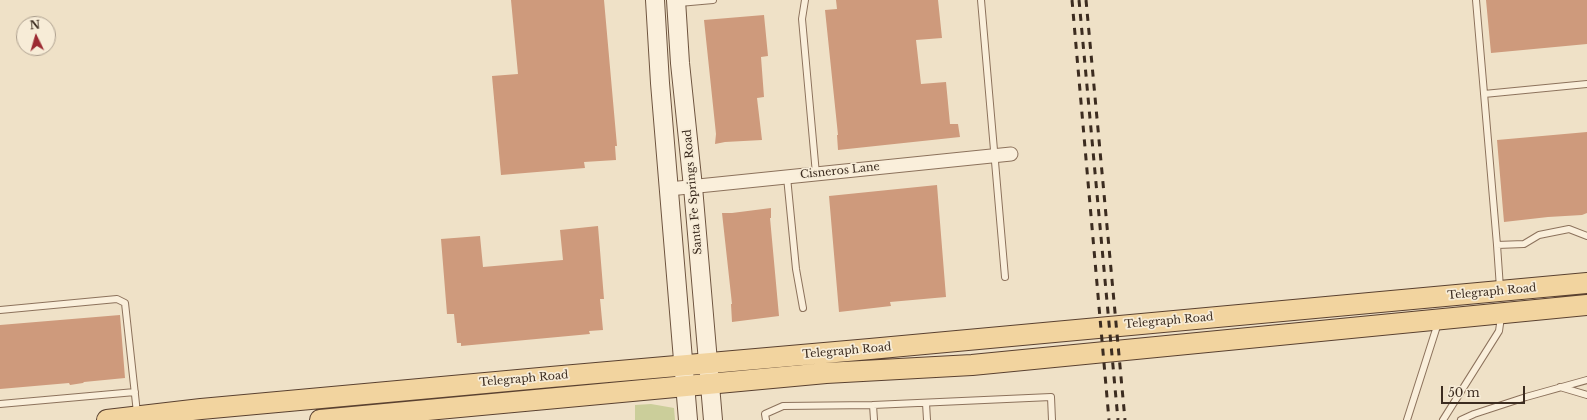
<!DOCTYPE html>
<style>
body{margin:0}
#map{position:relative;width:1587px;height:420px;overflow:hidden;background:#efe1c7;font-family:"Libre Baskerville",serif}
canvas{display:block}
.north{position:absolute;left:16px;top:16px;width:40px;height:40px;box-sizing:border-box;background:#f7ecd7;border:1px solid #ac9f8e;border-radius:50%;rotate:355deg;font-size:11px;font-weight:700;line-height:16px;text-align:center;color:#3c2c20}
.north::after{content:'';display:block;margin:auto;width:14px;height:18px;background:#9c2a32;clip-path:polygon(50% 0,100% 100%,50% 72%,0 100%)}
.scale{position:absolute;left:1441px;top:386px;width:84px;height:18px;box-sizing:border-box;border:2px solid #3c2c20;border-top:0;padding-left:5px;font-size:12px;line-height:14px;white-space:nowrap;color:#3c2c20;-webkit-text-stroke:3px #f7ecd7;paint-order:stroke}
</style>
<div id="map">
<canvas width="1587" height="420"></canvas>
<div class="north">N</div>
<div class="scale">50 m</div>
</div>
<script>
const c = document.querySelector('canvas').getContext('2d');
c.lineJoin = 'round';
function fill(path, color) { c.fillStyle = color; c.fill(path, 'evenodd'); }
const shape = rows => new Path2D(rows.map(r => 'M' + r).join(''));
function strokePath(path, color, width, dash) { c.strokeStyle = color; c.lineWidth = width; c.lineCap = dash ? 'butt' : 'round'; c.setLineDash(dash || []); c.stroke(path); }
function write(font, color, halo, rows, align = 'center') {
  c.font = font + ' "Libre Baskerville",serif'; c.lineWidth = 3.5; c.setLineDash([]); c.textBaseline = 'middle'; c.strokeStyle = halo; c.fillStyle = color; for (const [text, x, y, turn = 0] of rows) {
    c.save(); c.translate(x, y); c.rotate((+turn || 0) * Math.PI / 180); c.textAlign = isNaN(turn) ? turn : align; if (halo) c.strokeText(text, 0, 0); c.fillText(text, 0, 0); c.restore();
  }
}
const green = shape([
 [651,404,674,408,675,420,635,420,635,405]
]);
const building = shape([
 [511,0,604,0,617,146,615,146,616,160,584,162,585,168,501,175,492,76,518,74],
 [836,0,938,0,942,38,916,40,921,84,946,82,950,124,958,124,960,137,838,150,837,135,838,135,825,10,837,9],
 [1486,0,1587,0,1587,44,1491,53],
 [764,15,768,56,761,57,764,97,757,98,762,140,725,142,715,144,716,134,704,20],
 [1587,132,1587,213,1582,215,1548,217,1504,222,1497,140],
 [937,185,946,297,890,302,891,306,839,312,829,196],
 [771,208,771,218,770,218,779,316,732,322,731,304,732,304,722,213,732,213],
 [598,226,604,299,600,299,603,330,589,331,590,334,461,346,461,343,457,343,454,314,447,314,441,239,480,236,483,267,563,260,560,230],
 [120,315,125,378,84,382,83,383,70,385,69,383,0,389,0,325]
]);
const service = shape([
 [805,0,802,19,816,174],
 [981,0,1005,277],
 [1476,0,1497,245,1524,244,1539,235,1569,229,1587,236],
 [679,3,713,0],
 [1484,94,1587,84],
 [787,177,796,269,803,308],
 [1497,245,1500,288],
 [0,310,117,299,125,303,137,413],
 [1560,387,1587,395],
 [926,403,927,420],
 [0,404,135,392],
 [873,405,874,420],
 [766,420,765,414,783,406,873,405,1051,397,1052,420],
 [1407,420,1438,323],
 [1443,420,1499,331,1501,317],
 [1461,420,1474,414,1526,397,1587,380]
]);
const minor = shape([
 [669,189,1011,154]
]);
const secondary = shape([
 [655,0,660,83,688,420],
 [676,0,680,63,693,187,713,420]
]);
const primary = shape([
 [107,420,201,409,551,377,870,349,1587,283],
 [320,420,826,373,972,365,1587,305]
]);
const rail = shape([
 [1072,0,1109,420],
 [1079,0,1118,420],
 [1086,0,1125,420]
]);
const streetNames = [
 ["Cisneros Lane",840,171,-6],
 ["Santa Fe Springs Road",693,192,-95],
 ["Telegraph Road",1492,292,-5],
 ["Telegraph Road",1169,321,-5],
 ["Telegraph Road",847,351,-5],
 ["Telegraph Road",524,379,-5]
];
fill(green, '#cbce9a');
fill(building, '#ce9a7c');
strokePath(service, '#8c725c', 8);
strokePath(minor, '#8c725c', 15);
strokePath(secondary, '#6e543f', 20);
strokePath(primary, '#5a4130', 22);
strokePath(service, '#faefdb', 6);
strokePath(minor, '#faefdb', 13);
strokePath(secondary, '#faefdb', 18);
strokePath(primary, '#f2d49f', 20);
strokePath(rail, '#3c2c20', 3, [7, 7]);
write('11px', '#3c2c20', '#f7ecd7', streetNames);
</script>
